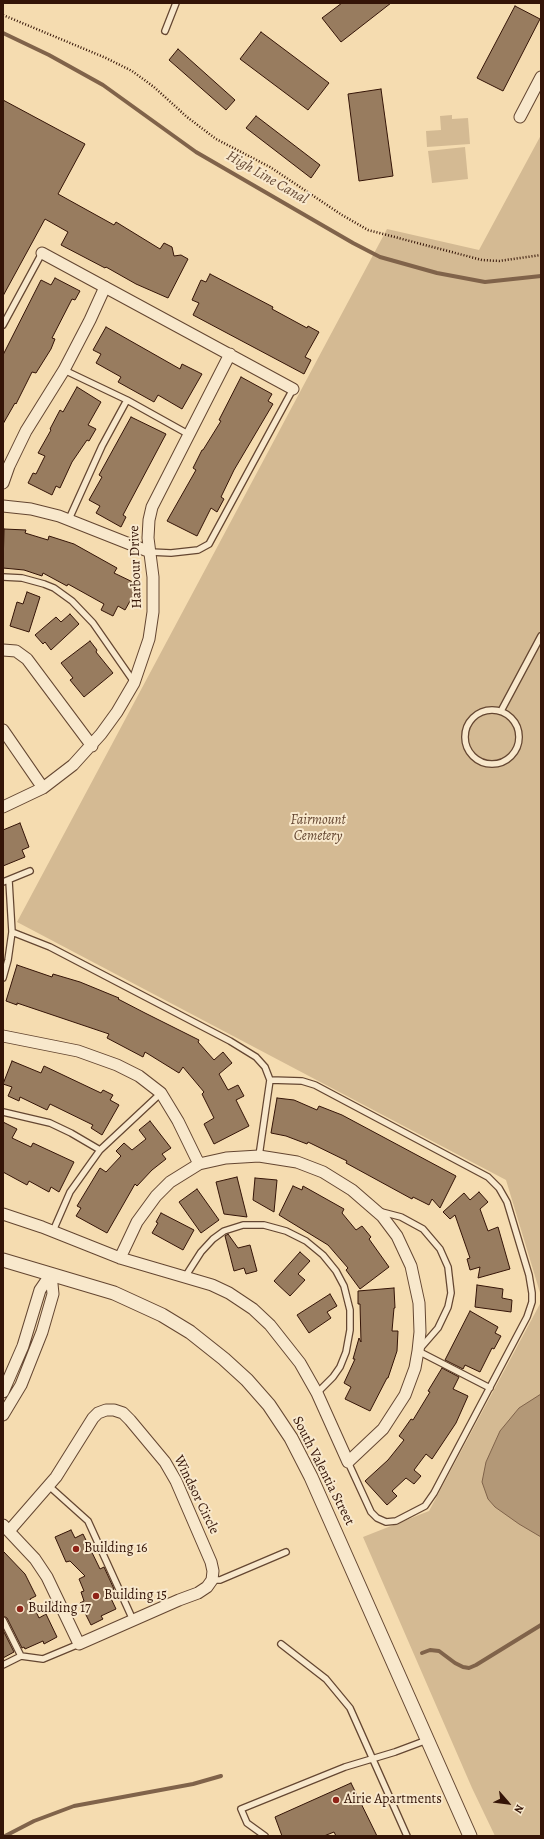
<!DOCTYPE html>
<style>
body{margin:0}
#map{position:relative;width:544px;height:1839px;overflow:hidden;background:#f5dcb0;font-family:Alegreya,serif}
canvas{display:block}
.frame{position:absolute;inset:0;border:4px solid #341407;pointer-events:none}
.north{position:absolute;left:488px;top:1783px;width:40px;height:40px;-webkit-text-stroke:3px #f8e8cc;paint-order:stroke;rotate:118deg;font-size:11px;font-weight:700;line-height:16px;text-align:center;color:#341407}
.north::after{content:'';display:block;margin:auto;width:14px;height:18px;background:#341407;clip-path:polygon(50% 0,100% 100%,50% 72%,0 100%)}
</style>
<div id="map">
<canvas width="544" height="1839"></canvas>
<div class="frame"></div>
<div class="north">N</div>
</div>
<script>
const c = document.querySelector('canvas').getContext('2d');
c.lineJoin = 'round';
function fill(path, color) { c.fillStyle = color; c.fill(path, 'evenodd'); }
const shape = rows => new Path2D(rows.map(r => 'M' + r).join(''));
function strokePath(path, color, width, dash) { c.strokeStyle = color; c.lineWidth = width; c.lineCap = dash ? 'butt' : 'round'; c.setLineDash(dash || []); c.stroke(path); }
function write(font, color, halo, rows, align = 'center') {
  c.font = font + ' Alegreya,serif'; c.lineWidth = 4; c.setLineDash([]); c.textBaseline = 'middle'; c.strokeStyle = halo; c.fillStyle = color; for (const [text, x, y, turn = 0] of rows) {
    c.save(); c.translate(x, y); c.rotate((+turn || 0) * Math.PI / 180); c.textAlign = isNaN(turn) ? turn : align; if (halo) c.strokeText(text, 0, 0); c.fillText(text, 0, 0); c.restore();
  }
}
const green = shape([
 [452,115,452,119,468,118,470,144,427,147,426,131,441,130,440,116],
 [541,135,541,1296,506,1180,17,922,387,229,479,250],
 [465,147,468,179,432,183,428,151],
 [541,1302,541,1836,495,1836,472,1788,363,1537,429,1511]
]);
const water = shape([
 [541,1394,541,1537,519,1524,495,1507,488,1499,482,1482,486,1462,500,1431,519,1408,541,1394]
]);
const stream = shape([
 [3,33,49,55,103,85,196,152,353,243,380,257,437,273,485,282,541,276],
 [422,1653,430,1650,439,1651,455,1663,463,1667,469,1668,476,1665,541,1625],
 [5,1836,34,1821,74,1806,193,1784,221,1776]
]);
const building = shape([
 [342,3,391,3,341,42,322,18,342,3],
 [515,6,540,19,503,91,477,78,515,6],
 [261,32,329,83,308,110,240,59,261,32],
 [178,49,235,100,226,110,169,60,178,49],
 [381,89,393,176,359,181,348,94,381,89],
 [3,100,85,144,58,194,114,225,116,222,160,249,164,243,172,247,174,256,181,255,188,259,168,298,136,284,106,267,105,268,61,245,68,232,45,219,3,296,3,100],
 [256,116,320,165,311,178,246,128,256,116],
 [210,274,273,307,272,309,307,328,308,326,319,332,305,357,311,360,304,374,193,315,199,303,192,300,201,280,206,282,210,274],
 [55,278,80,291,75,300,72,299,52,338,55,339,51,349,36,373,32,372,16,404,15,403,3,424,3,355,41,280,51,285,55,278],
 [106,327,180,369,182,364,202,374,182,409,158,395,154,402,118,382,121,377,96,363,101,354,93,350,106,327],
 [241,377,272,394,268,401,273,404,234,470,221,497,224,499,217,512,211,508,197,536,167,521,196,470,193,468,202,450,203,450,221,421,219,420,241,377],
 [77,387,101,402,88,425,96,429,89,441,87,440,72,462,60,488,56,486,52,495,28,483,33,473,36,474,45,456,38,453,51,430,50,429,60,410,63,412,77,387],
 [131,417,166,434,123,515,126,517,121,527,96,513,100,506,89,500,102,477,99,475,131,417],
 [4,529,26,530,25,533,48,540,49,536,74,544,117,568,114,573,139,585,125,610,118,606,113,616,101,610,104,604,68,584,67,586,43,573,42,576,24,570,3,568,4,529],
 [27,592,40,597,29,632,10,626,17,602,23,604,27,592],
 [70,614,79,624,51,650,45,642,43,644,35,635,56,617,61,622,70,614],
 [90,641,97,650,96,652,113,673,84,697,70,680,73,678,61,663,90,641],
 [20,823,29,847,22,850,25,857,3,866,3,830,20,823],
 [17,965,52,977,53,974,80,982,119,998,118,999,145,1013,199,1040,198,1042,214,1060,223,1052,232,1063,219,1074,228,1090,238,1085,244,1096,236,1100,249,1126,214,1144,204,1124,214,1118,202,1094,204,1092,183,1067,179,1073,145,1052,143,1057,107,1038,109,1034,17,1003,17,1005,6,1001,17,965],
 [12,1061,41,1073,44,1066,101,1093,103,1090,113,1095,110,1100,119,1105,102,1135,91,1128,93,1125,50,1104,47,1110,20,1097,19,1101,8,1096,12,1087,3,1084,12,1061],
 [277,1098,294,1100,317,1110,319,1106,342,1115,456,1176,440,1208,432,1199,429,1205,413,1197,412,1199,346,1163,347,1161,308,1142,307,1144,286,1136,271,1133,277,1098],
 [150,1121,171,1148,162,1154,166,1159,152,1170,137,1186,135,1184,107,1233,76,1216,81,1208,77,1206,100,1168,106,1172,121,1156,116,1151,124,1143,132,1150,146,1139,139,1130,150,1121],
 [3,1122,17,1129,12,1138,31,1147,33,1143,74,1162,59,1192,51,1187,49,1192,29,1181,27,1185,3,1172,3,1122],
 [237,1177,247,1217,224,1214,216,1182,237,1177],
 [255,1178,277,1180,274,1212,253,1200,255,1178],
 [293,1186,302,1190,303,1186,344,1209,342,1213,356,1230,362,1226,371,1237,369,1239,389,1267,360,1289,346,1270,348,1268,328,1245,279,1215,293,1186],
 [197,1189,219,1220,201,1233,179,1202,197,1189],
 [479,1192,488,1202,480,1209,488,1231,498,1227,510,1269,478,1278,480,1267,470,1270,467,1259,470,1258,455,1215,450,1219,443,1212,464,1193,470,1200,479,1192],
 [161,1213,194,1230,183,1250,152,1233,158,1223,156,1222,161,1213],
 [228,1234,238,1248,250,1245,257,1271,246,1274,244,1268,234,1271,225,1236,228,1234],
 [300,1252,310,1261,298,1274,305,1280,290,1296,274,1281,300,1252],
 [477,1285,503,1289,502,1298,512,1300,511,1312,475,1307,477,1285],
 [394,1288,395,1308,394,1308,392,1331,398,1331,397,1351,388,1378,387,1378,370,1411,345,1399,351,1387,344,1383,355,1359,353,1359,359,1338,361,1342,360,1304,358,1304,358,1291,394,1288],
 [330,1294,337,1306,327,1312,331,1318,309,1333,297,1315,330,1294],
 [470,1311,498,1327,495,1333,501,1336,494,1349,492,1348,480,1372,465,1365,463,1369,445,1360,470,1311],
 [442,1368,459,1377,453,1389,468,1396,456,1423,432,1459,426,1454,414,1470,421,1476,414,1484,406,1478,392,1491,397,1496,387,1505,365,1481,388,1460,404,1440,399,1436,411,1419,413,1420,430,1392,428,1391,442,1368],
 [71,1530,75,1538,83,1534,100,1569,104,1567,114,1589,108,1592,116,1609,101,1616,103,1619,91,1625,80,1603,84,1601,81,1592,84,1591,79,1579,85,1576,70,1561,66,1562,55,1537,71,1530],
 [3,1551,25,1574,36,1596,30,1599,39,1618,46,1614,57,1637,44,1644,43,1641,25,1649,24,1647,22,1648,7,1618,3,1616,3,1551],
 [3,1630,14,1652,3,1658,3,1630],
 [351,1783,377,1836,336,1836,334,1832,324,1836,282,1836,275,1817,351,1783]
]);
const path = shape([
 [3,15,106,58,132,71,154,87,187,117,216,139,270,167,342,215,368,230,482,260,499,261,541,255]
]);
const service = shape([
 [165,31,176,3],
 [3,325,42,253],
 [64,370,127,400,188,434],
 [69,519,102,446,127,400],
 [150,552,171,553,198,550,209,544,293,389],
 [3,577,22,578,44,584,54,588,72,601,93,623,134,682],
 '465 737a27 27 0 1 1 54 0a27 27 0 1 1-54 0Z',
 [501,711,541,636],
 [3,882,30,871],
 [12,932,50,947,230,1041,256,1057,265,1067,270,1080,259,1156],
 [3,978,8,960,12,932,9,881],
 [270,1080,302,1081,315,1085,488,1177,499,1188,507,1202,529,1275,532,1293,532,1302,527,1317,434,1493,425,1506,396,1521,386,1522,377,1518,371,1512,348,1462],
 [3,1112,50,1123,71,1133,100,1150],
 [378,1211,401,1217,423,1229,440,1249,448,1267,451,1293,448,1307,438,1328,418,1351,490,1388],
 [53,1231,70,1192,100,1150,161,1093],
 [185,1277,201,1252,213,1239,224,1231,243,1225,264,1225,286,1231,306,1241,323,1255,336,1271,344,1286,350,1310,350,1330,346,1352,340,1367,333,1377,317,1393],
 [49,1486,88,1521,133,1620],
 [212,1580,220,1580,286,1552],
 [3,1620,21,1656,43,1659,79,1644],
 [281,1644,326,1679,350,1708,407,1836],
 [3,1665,21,1656],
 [265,1836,247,1823,241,1809,345,1767,395,1752,427,1740]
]);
const minor = shape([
 [520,117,541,77],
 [42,253,293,389],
 [3,483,9,466,26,431,64,370,90,320,105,287],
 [3,506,31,509,59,516,150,552],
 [3,650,16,651,27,659,92,746],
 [3,730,43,788],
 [3,807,43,788,73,765,101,734,117,712,134,683,149,639,153,612,153,577,148,538,149,520,152,507,230,354],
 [3,1036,78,1051,117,1065,139,1076,161,1093,178,1121,199,1164],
 [3,1214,42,1227,120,1258,212,1285,229,1293,253,1309,270,1325,300,1363,317,1393,348,1462,383,1429,405,1395,415,1368,418,1351,420,1332,419,1303,411,1266,397,1236,382,1216,352,1190,323,1172,297,1162,259,1156,226,1158,199,1164,170,1182,156,1196,137,1222,120,1258],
 [3,1392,23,1346,40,1290,51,1274],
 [3,1415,21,1385,42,1332,53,1294,51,1274],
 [3,1525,35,1559,47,1577,79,1644,179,1600,198,1593,207,1587,212,1580,213,1571,211,1562,176,1481,165,1462,130,1420,123,1413,114,1410,106,1410,98,1413,93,1418,56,1477,9,1531]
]);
const tertiary = shape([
 [3,1260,114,1293,162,1315,190,1332,224,1359,247,1380,269,1405,291,1438,311,1477,470,1836]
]);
const markers = [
 [76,1549,4,"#8f2418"],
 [96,1596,4,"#8f2418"],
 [20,1609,4,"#8f2418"],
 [336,1800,4,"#8f2418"]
];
const streetNames = [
 ["Harbour Drive",136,567,-92],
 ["South Valentia Street",323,1471,63],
 ["Windsor Circle",196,1495,64]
];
const parkNames = [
 ["Fairmount",318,821],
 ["Cemetery",318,837]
];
const poiNames = [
 ["Building 16",84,1549],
 ["Building 15",104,1596],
 ["Building 17",28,1609],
 ["Airie Apartments",344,1800]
];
const waterNames = [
 ["High Line Canal",267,178,30]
];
fill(green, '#d4ba93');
fill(water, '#b39877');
strokePath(water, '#80634a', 1);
strokePath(stream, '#80634a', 4);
fill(building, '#987c5f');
strokePath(building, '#341407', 1);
strokePath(service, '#644631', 8);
strokePath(minor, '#644631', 13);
strokePath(tertiary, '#644631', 15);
strokePath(path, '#341407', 2.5, [1, 2]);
strokePath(service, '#f8e8cc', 5.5);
strokePath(minor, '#f8e8cc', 11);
strokePath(tertiary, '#f8e8cc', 13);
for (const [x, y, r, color] of markers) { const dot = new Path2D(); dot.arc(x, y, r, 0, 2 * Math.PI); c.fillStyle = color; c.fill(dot); strokePath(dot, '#f8e8cc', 1.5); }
write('14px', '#341407', '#f8e8cc', streetNames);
write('italic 14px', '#644631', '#f8e8cc', parkNames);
write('14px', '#341407', '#f8e8cc', poiNames, 'left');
write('italic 15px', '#674934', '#f8e8cc', waterNames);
</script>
